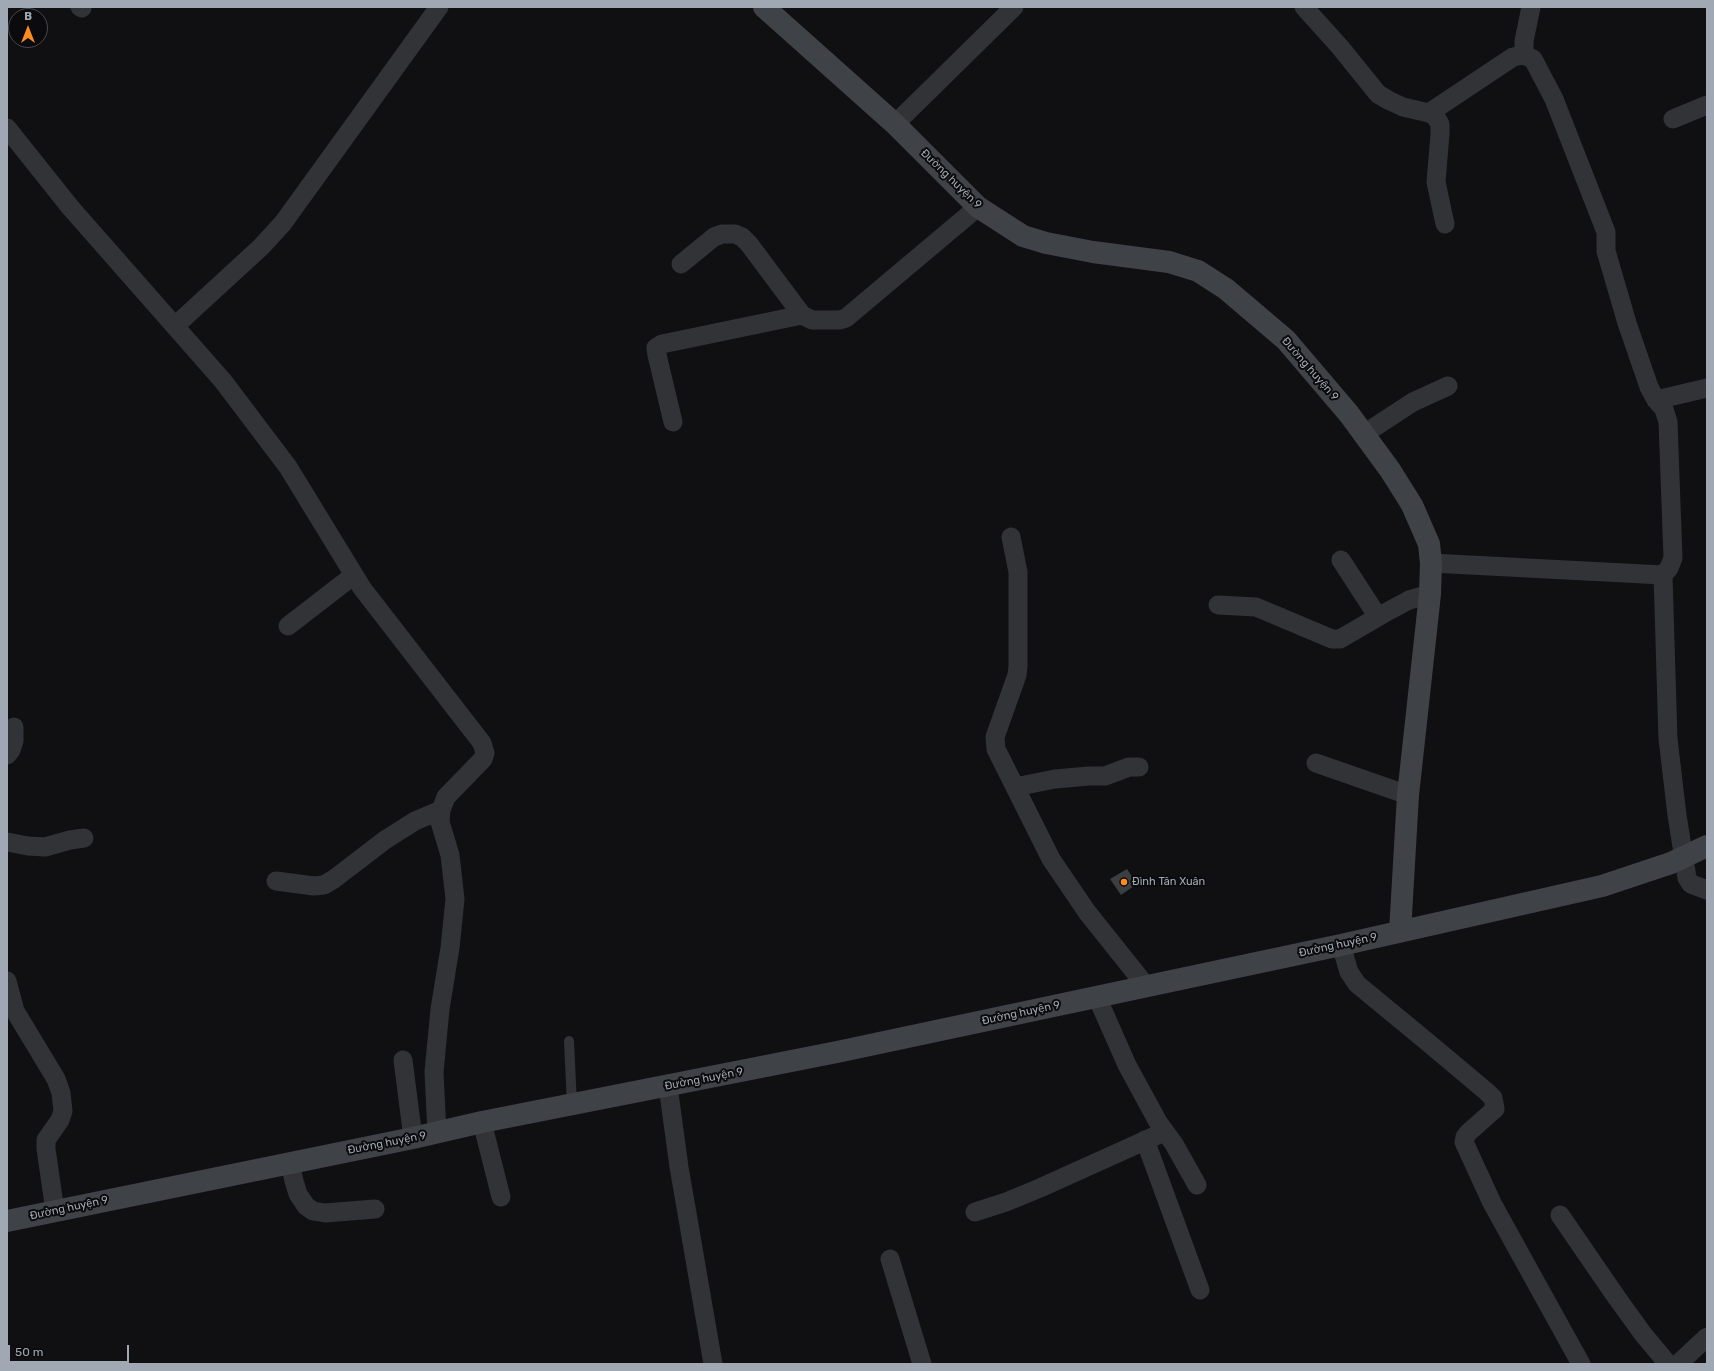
<!DOCTYPE html>
<meta charset="utf-8">
<style>
body{margin:0}
#map{position:relative;width:1714px;height:1371px;overflow:hidden;background:#101012;font-family:Rubik,sans-serif}
canvas{display:block}
.frame{position:absolute;inset:0;border:8px solid #a0a9b3;pointer-events:none}
.north{position:absolute;left:8px;top:8px;width:40px;height:40px;box-sizing:border-box;background:#0b0b0d;border:1px solid #474a4f;border-radius:50%;rotate:0deg;font-size:11px;font-weight:700;line-height:16px;text-align:center;color:#a0a9b3}
.north::after{content:'';display:block;margin:auto;width:14px;height:18px;background:#fc8c1e;clip-path:polygon(50% 0,100% 100%,50% 72%,0 100%)}
.scale{position:absolute;left:8px;top:1345px;width:121px;height:18px;box-sizing:border-box;border:2px solid #a0a9b3;border-top:0;padding-left:5px;font-size:12px;line-height:14px;white-space:nowrap;color:#a0a9b3;-webkit-text-stroke:3px #0b0b0d;paint-order:stroke}
</style>
<div id="map">
<canvas width="1714" height="1371"></canvas>
<div class="frame"></div>
<div class="north">B</div>
<div class="scale">50 m</div>
</div>
<script>
const c = document.querySelector('canvas').getContext('2d');
c.lineJoin = 'round';
function fill(path, color) { c.fillStyle = color; c.fill(path, 'evenodd'); }
const shape = rows => new Path2D(rows.map(r => 'M' + r).join(''));
function strokePath(path, color, width, dash) { c.strokeStyle = color; c.lineWidth = width; c.lineCap = dash ? 'butt' : 'round'; c.setLineDash(dash || []); c.stroke(path); }
function write(font, color, halo, rows, align = 'center') {
  c.font = font + ' Rubik,sans-serif'; c.lineWidth = 4; c.setLineDash([]); c.textBaseline = 'middle'; c.strokeStyle = halo; c.fillStyle = color; for (const [text, x, y, turn = 0] of rows) {
    c.save(); c.translate(x, y); c.rotate((+turn || 0) * Math.PI / 180); c.textAlign = isNaN(turn) ? turn : align; if (halo) c.strokeText(text, 0, 0); c.fillText(text, 0, 0); c.restore();
  }
}
const building = shape([
 [1127,869,1137,884,1121,895,1110,879]
]);
const lane = shape([
 [569,1041,572,1105]
]);
const street = shape([
 [80,7,82,8],
 [1304,7,1340,47,1378,94,1388,100,1403,107,1429,113,1435,116,1440,124,1440,134,1436,182,1445,224],
 [1524,55,1524,41,1531,7],
 [1429,113,1513,57,1524,55,1533,59,1554,99,1606,232,1606,251,1627,323,1649,387,1656,400,1664,409,1668,422,1673,558,1669,568,1663,575,1431,563],
 [1673,119,1707,105],
 [895,124,1014,7],
 [7,128,70,207,223,381,288,467,362,588,482,743,485,753,483,759,446,797,441,810,440,822,450,855,455,899,450,948,440,1009,434,1072,437,1133],
 [681,264,714,237,722,234,735,234,742,237,749,244,802,315,812,320,840,320,846,318,978,207],
 [175,326,261,247,283,223,439,7],
 [1656,400,1707,388],
 [673,422,657,355,656,348,662,344,802,315],
 [1364,434,1413,402,1448,386],
 [1011,537,1018,572,1018,667,1017,675,995,737,996,749,1051,859,1087,912,1146,986],
 [1341,560,1378,617],
 [1663,575,1668,739,1677,815,1687,878,1691,884,1707,890],
 [1218,605,1256,607,1332,639,1340,639,1383,614,1409,600,1430,594],
 [288,626,354,575],
 [7,755,11,750,14,741,14,727],
 [1316,763,1408,795],
 [1015,787,1055,779,1089,776,1105,776,1129,767,1139,767],
 [7,842,28,846,45,847,70,840,84,838],
 [276,881,314,886,324,885,334,879,385,840,415,821,441,810],
 [1341,945,1349,972,1357,984,1425,1040,1487,1092,1493,1098,1495,1109,1469,1132,1465,1137,1464,1142,1492,1203,1581,1364],
 [7,981,15,1011,56,1079,61,1093,63,1111,60,1120,46,1140,46,1149,55,1211],
 [1097,997,1127,1065,1158,1122,1174,1144,1197,1185],
 [403,1060,413,1138],
 [668,1086,679,1167,713,1364],
 [482,1122,501,1197],
 [1145,1140,1200,1290],
 [290,1162,294,1181,298,1194,306,1206,313,1211,325,1213,375,1209],
 [975,1212,1006,1202,1040,1188,1164,1132],
 [1560,1215,1617,1298,1643,1334,1668,1364],
 [890,1259,922,1364],
 [1678,1364,1707,1337]
]);
const secondary = shape([
 [764,7,895,124,978,207,1023,236,1046,243,1093,252,1169,262,1198,271,1226,289,1286,340,1349,414,1390,470,1412,505,1429,544,1431,563,1430,594,1408,795,1400,932],
 [7,1221,413,1138,482,1122,837,1052,1341,945,1602,886,1671,863,1707,846]
]);
const markers = [
 [1124,882,4,"#fc8c1e"]
];
const streetNames = [
 ["Đường huyện 9",951,179,44],
 ["Đường huyện 9",1310,369,49],
 ["Đường huyện 9",1338,945,-12],
 ["Đường huyện 9",1021,1013,-12],
 ["Đường huyện 9",704,1079,-11],
 ["Đường huyện 9",387,1143,-11],
 ["Đường huyện 9",69,1208,-12]
];
const poiNames = [
 ["Đình Tân Xuân",1132,882]
];
fill(building, '#3c3f42');
strokePath(lane, '#313337', 10);
strokePath(street, '#313337', 19);
strokePath(secondary, '#3f4247', 22);
for (const [x, y, r, color] of markers) { const dot = new Path2D(); dot.arc(x, y, r, 0, 2 * Math.PI); c.fillStyle = color; c.fill(dot); strokePath(dot, '#0b0b0d', 1.5); }
write('11px', '#a0a9b3', '#0b0b0d', streetNames);
write('11px', '#a0a9b3', '#0b0b0d', poiNames, 'left');
</script>
